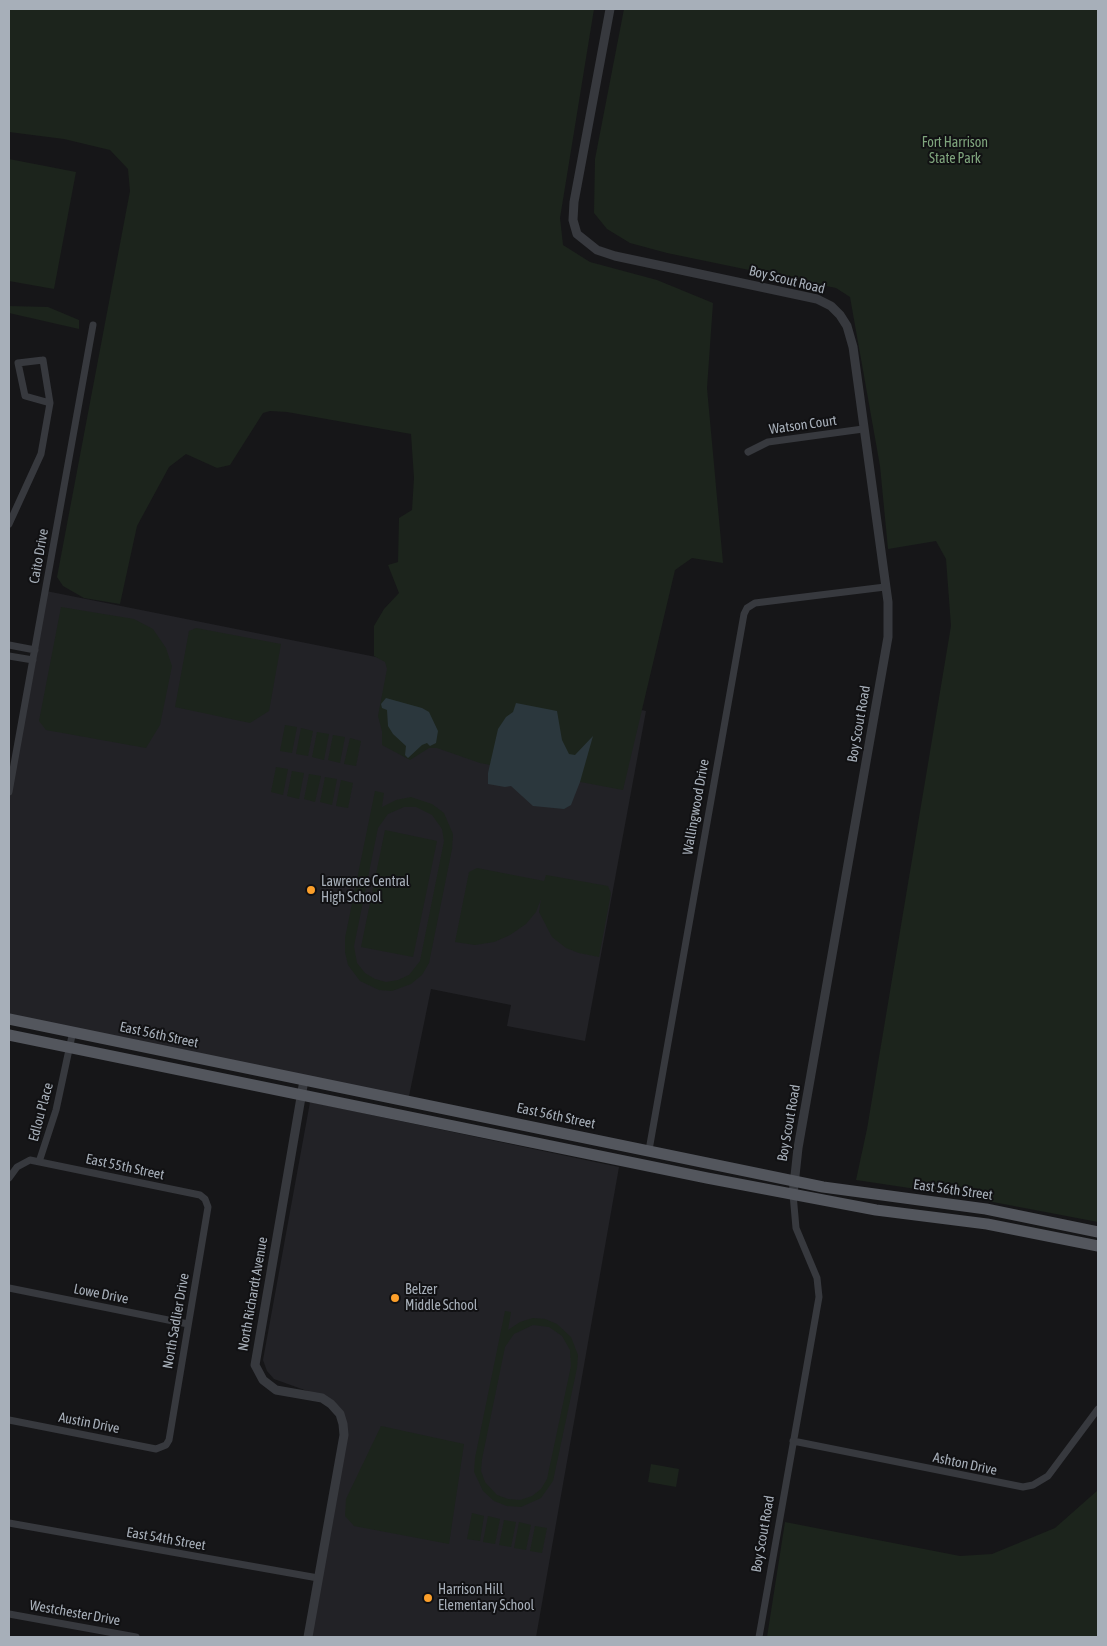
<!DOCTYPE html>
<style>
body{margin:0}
#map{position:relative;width:1107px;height:1646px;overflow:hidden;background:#161618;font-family:"Asap Condensed",sans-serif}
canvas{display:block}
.frame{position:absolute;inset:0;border:10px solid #a7afb9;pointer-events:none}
</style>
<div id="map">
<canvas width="1107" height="1646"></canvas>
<div class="frame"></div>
</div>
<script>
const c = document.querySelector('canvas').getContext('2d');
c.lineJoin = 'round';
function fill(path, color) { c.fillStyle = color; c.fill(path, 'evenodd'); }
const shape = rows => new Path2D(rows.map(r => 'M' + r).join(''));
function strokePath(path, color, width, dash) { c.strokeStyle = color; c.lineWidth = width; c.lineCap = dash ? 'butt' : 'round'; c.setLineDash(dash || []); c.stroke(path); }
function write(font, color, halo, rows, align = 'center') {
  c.font = font + ' "Asap Condensed",sans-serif'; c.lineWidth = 4; c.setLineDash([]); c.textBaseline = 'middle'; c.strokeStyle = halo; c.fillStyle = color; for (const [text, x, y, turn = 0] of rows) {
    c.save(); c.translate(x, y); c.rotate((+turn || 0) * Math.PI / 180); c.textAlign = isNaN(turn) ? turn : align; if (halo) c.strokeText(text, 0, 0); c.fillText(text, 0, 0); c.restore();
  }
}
const built = shape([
 [46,591,646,711,585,1041,507,1026,511,1005,431,989,408,1101,9,1020,9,792],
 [310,1102,619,1167,536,1637,311,1637,345,1418,324,1397,274,1379,267,1371,263,1360]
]);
const green = shape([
 [9,9,594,9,560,218,563,245,590,262,657,280,713,303,707,388,723,563,692,558,675,570,623,790,480,763,437,748,429,748,410,760,382,745,382,731,378,716,387,669,385,662,374,656,374,626,384,609,399,593,388,565,398,562,399,518,412,510,414,478,411,434,287,412,270,411,263,413,230,465,217,468,186,454,169,467,137,526,120,604,84,598,63,586,57,577,130,191,128,169,110,150,64,139,9,132],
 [624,9,1098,9,1098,1222,956,1195,856,1180,867,1129,951,626,946,559,936,541,888,549,880,466,850,297,836,288,667,253,630,243,607,229,594,213,595,159],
 [9,159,76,172,54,289,9,281],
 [9,306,48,307,79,320,79,329,9,313],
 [61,607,134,619,153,629,166,648,172,666,160,725,146,748,46,730,39,721],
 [196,628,281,644,269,711,250,723,175,707,189,631],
 [285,725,297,727,292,753,280,751],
 [301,728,313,731,308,756,296,754],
 [317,732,329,734,324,760,312,757],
 [333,735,345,737,340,763,328,760],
 [350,738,361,741,356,766,344,764],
 [276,767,288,769,283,795,271,792],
 [292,771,304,773,299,799,287,796],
 [309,774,321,776,315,802,304,799],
 [325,777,337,779,332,805,320,802],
 [341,780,353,783,348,808,336,806],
 [375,791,384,793,382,807,396,800,411,797,432,804,444,813,453,834,452,849,429,963,422,975,411,984,392,991,379,990,360,981,348,965,345,952,345,938],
 [404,807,416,807,432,815,442,829,444,841,420,961,409,975,398,980,386,982,375,979,365,973,357,963,354,946,378,828,388,814],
 [385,830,437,841,413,957,361,947],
 [477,868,544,881,546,875,608,886,611,893,599,957,579,953,566,948,552,937,539,912,541,899,536,912,526,924,510,935,494,942,475,945,455,942,469,872],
 [505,1311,511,1312,508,1330,520,1322,533,1318,545,1319,557,1324,571,1337,578,1355,577,1368,553,1481,541,1498,521,1507,507,1506,494,1501,483,1491,474,1472,475,1458],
 [533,1325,549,1327,562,1336,570,1350,571,1366,547,1479,541,1489,532,1496,520,1500,508,1499,497,1495,485,1482,481,1471,482,1459,505,1347,514,1334],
 [381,1426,464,1444,449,1544,354,1526,345,1516,346,1499],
 [651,1464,679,1469,676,1487,648,1482],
 [1098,1490,1098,1637,767,1637,785,1522,960,1556,992,1554,1055,1528],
 [472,1513,484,1516,480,1541,467,1539],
 [488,1516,500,1519,495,1544,483,1542],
 [504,1520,516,1522,511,1547,499,1545],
 [519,1522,531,1525,526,1550,514,1548],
 [535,1526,547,1528,542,1553,530,1551]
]);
const water = shape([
 [386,698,422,708,429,712,438,731,436,743,430,746,427,743,422,745,408,758,405,755,406,746,393,734,388,726,387,710,382,708,381,704],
 [516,703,557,711,562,740,569,754,575,755,593,736,580,782,571,805,564,809,533,806,511,786,505,787,488,784,488,773,498,729,506,717,513,712]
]);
const minor = shape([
 [43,360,50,403,25,396,18,363,43,360],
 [748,452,768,442,863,429],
 [9,524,41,454,50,403],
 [9,645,35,650],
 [9,656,33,660],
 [9,792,93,325],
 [649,1150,744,614,747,608,755,603,885,587],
 [39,1162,56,1110,73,1031],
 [9,1178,17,1167,30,1160,200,1195,205,1199,208,1207,169,1440,166,1445,156,1449,9,1420],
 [9,1288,188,1324],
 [793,1441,1023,1487,1033,1485,1048,1476,1098,1409],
 [9,1523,318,1578],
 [9,1614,136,1637],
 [759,1637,819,1297,817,1278,796,1228,793,1194]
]);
const tertiary = shape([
 [610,9,574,202,573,220,577,234,597,250,615,256,817,299,831,306,840,315,847,326,853,347,888,602,888,637,798,1148,793,1194],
 [304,1080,255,1365,263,1380,276,1390,322,1398,331,1404,340,1414,343,1424,344,1435,308,1637]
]);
const primary = shape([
 [9,1019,823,1187,986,1209,1098,1232],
 [9,1035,707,1178,876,1210,987,1224,1098,1246]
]);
const markers = [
 [311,890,5,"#fc9f2a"],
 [395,1298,5,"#fc9f2a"],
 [428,1598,5,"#fc9f2a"]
];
const parkNames = [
 ["Fort Harrison",955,143],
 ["State Park",955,159]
];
const streetNames = [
 ["Boy Scout Road",787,280,14],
 ["Watson Court",803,425,-8],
 ["Caito Drive",39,556,-80],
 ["Boy Scout Road",859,724,-80],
 ["Wallingwood Drive",696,807,-80],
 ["East 56th Street",159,1035,12],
 ["Edlou Place",41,1112,-75],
 ["East 56th Street",556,1116,12],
 ["Boy Scout Road",789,1123,-80],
 ["East 55th Street",125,1167,12],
 ["East 56th Street",953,1190,8],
 ["Lowe Drive",101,1294,11],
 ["North Richardt Avenue",253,1294,-80],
 ["North Sadlier Drive",176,1321,-80],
 ["Austin Drive",89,1423,11],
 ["Ashton Drive",965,1464,12],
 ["Boy Scout Road",763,1534,-80],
 ["East 54th Street",166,1539,10],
 ["Westchester Drive",75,1613,10]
];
const poiNames = [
 ["Lawrence Central",321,882],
 ["High School",321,898],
 ["Belzer",405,1290],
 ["Middle School",405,1306],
 ["Harrison Hill",438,1590],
 ["Elementary School",438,1606]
];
fill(built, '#222226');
fill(green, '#1c241c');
fill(water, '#2b373d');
strokePath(minor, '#37393e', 7);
strokePath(tertiary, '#37393e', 9);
strokePath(primary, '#53565d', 11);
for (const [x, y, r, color] of markers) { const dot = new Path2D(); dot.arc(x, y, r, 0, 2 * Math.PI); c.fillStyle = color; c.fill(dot); strokePath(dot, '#111113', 2); }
write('14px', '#7fa57d', '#111113', parkNames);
write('14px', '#a7afb9', '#111113', streetNames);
write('14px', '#a7afb9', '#111113', poiNames, 'left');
</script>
